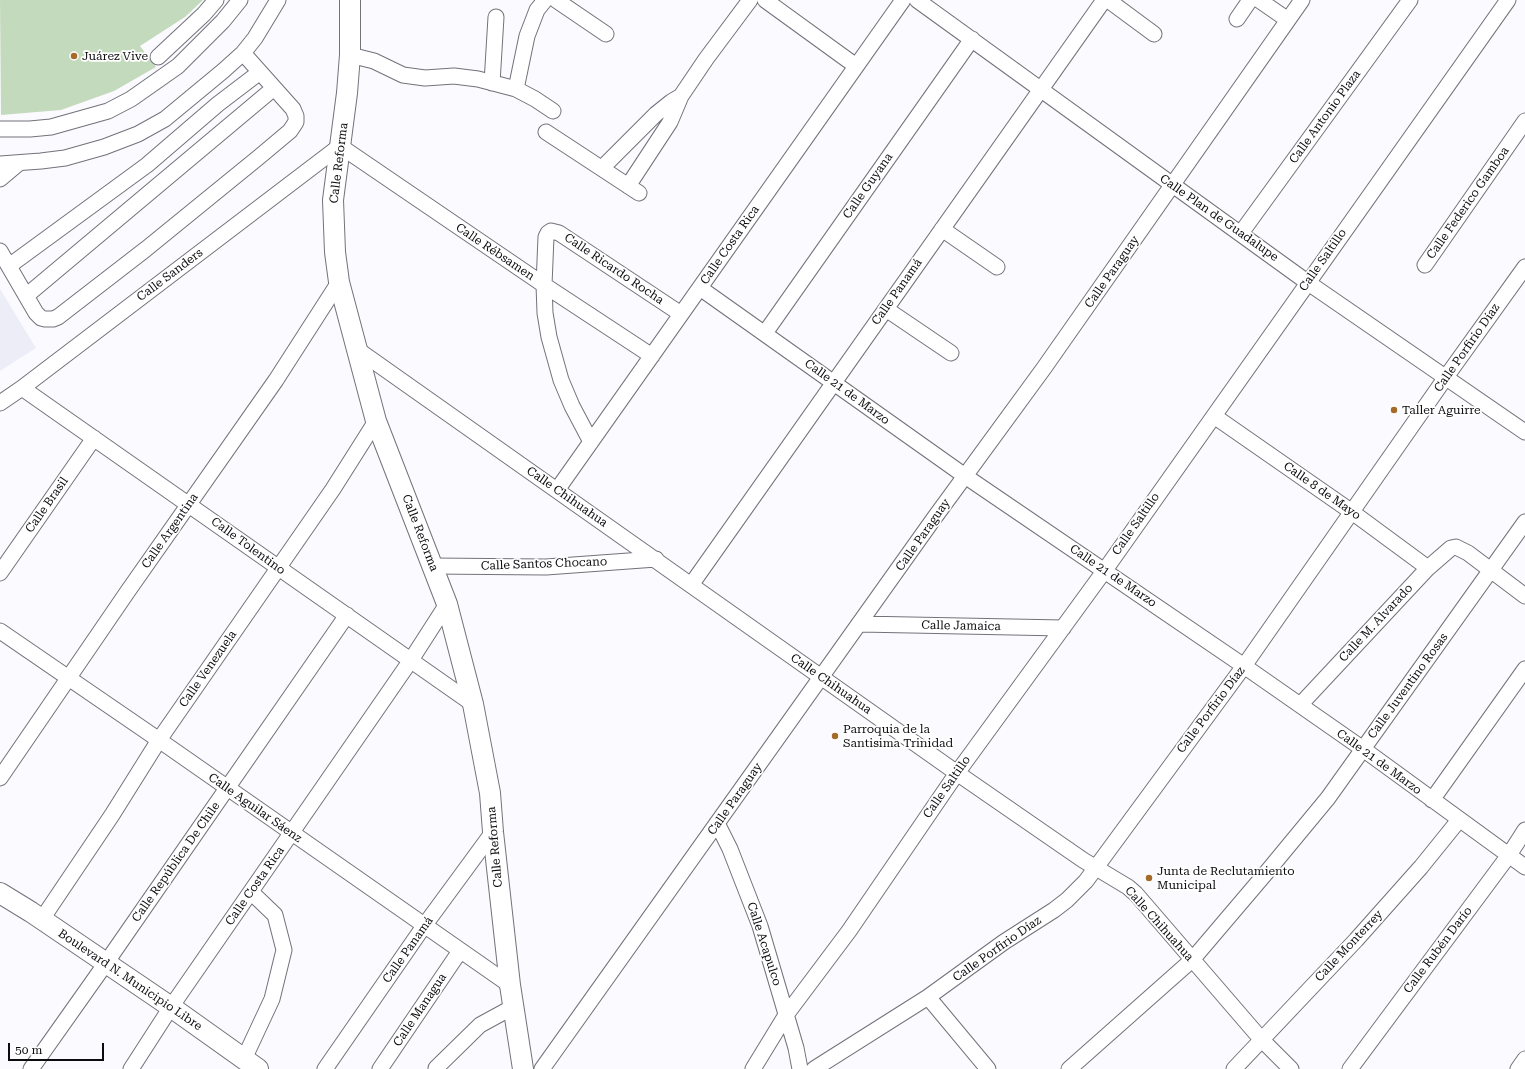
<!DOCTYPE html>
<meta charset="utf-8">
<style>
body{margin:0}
#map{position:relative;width:1525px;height:1069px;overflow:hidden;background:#fbfafe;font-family:"Roboto Serif",serif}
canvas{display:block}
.scale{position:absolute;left:8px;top:1043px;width:96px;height:18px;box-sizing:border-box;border:2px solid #0c0c0f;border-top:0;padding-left:5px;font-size:12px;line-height:14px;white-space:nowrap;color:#0c0c0f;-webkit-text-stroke:3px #fff;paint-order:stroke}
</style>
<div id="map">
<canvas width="1525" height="1069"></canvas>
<div class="scale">50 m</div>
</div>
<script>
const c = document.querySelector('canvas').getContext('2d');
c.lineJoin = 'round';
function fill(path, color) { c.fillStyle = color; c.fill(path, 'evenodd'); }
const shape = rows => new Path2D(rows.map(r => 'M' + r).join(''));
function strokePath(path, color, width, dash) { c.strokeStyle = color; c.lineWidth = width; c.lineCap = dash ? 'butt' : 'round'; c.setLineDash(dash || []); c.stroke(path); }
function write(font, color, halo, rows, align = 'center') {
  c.font = font + ' "Roboto Serif",serif'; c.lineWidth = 3.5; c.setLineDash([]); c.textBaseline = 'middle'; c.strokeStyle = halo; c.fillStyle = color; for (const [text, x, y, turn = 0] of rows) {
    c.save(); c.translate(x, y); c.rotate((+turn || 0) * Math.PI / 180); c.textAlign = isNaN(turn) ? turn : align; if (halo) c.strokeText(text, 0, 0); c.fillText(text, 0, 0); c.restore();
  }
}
const built = shape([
 [0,289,36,348,0,371]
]);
const green = shape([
 [0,0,203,0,185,17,140,46,156,67,114,91,61,110,1,115]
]);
const minor = shape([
 [556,0,606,34],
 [765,0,856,66],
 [917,0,1307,282,1525,432],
 [1108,0,1154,34],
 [1259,0,1288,20],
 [1237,19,1250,0],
 [350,55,374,61,403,75,425,78,454,76,478,79,516,89,535,99,553,111],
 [158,57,204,14,216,0],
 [492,83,496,17],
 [516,89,527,36,537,10,545,0],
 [0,129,30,129,51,127,108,111,131,99,178,66,223,21,240,0],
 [546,132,639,193],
 [0,164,41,161,65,158,104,147,138,134,165,119,223,71,243,53,255,38,278,0],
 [602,168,656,114,671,102,681,96],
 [0,179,19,163],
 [628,186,670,122,681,96,706,59,750,0],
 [942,229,997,267],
 [1241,233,1410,0],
 [0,251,36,313,41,318,45,319,53,319,58,317,146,249,259,157,290,131,296,122,296,116,293,109,243,53],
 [1425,265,1525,121],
 [9,266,147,165,218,104,260,72],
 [700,288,965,476,1244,666,1363,749,1525,867],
 [26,296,274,88],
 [886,309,951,353],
 [765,333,972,39],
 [358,350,957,773,1083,860,1128,887,1136,894,1261,1039,1291,1069],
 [22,388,473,704],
 [0,403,22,388,340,146,544,285,652,356],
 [1214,416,1352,512,1428,568],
 [591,442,572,406,561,380,549,337,545,313,544,285,546,237,548,233,551,231,559,233,681,314],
 [557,490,903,0],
 [432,566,546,567,656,559],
 [0,573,94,438],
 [691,585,1104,0],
 [860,624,1063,628],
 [0,631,159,740,510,985],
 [1300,705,1428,568,1451,548,1456,547,1468,553,1525,596],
 [0,778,128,591,276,380,339,282],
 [1432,800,1525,669],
 [717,823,730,849,760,926,796,1048,800,1069],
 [42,919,112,815,159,740,333,489,376,421],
 [928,997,988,1069],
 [244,1059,272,999,284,950,275,915,251,892],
 [436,1068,480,1025,513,1007],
 [31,1069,106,963,347,615],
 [131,1069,171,1007,411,660,447,604],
 [325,1069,424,926,493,832],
 [380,1069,460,951],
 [542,1069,935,517,1044,368,1302,0],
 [753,1069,786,1015,849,931,957,773,1105,570,1508,0],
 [814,1069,928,997,1004,942,1054,910,1067,900,1086,881,1244,666,1446,377,1525,267],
 [1069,1069,1192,960,1266,873,1328,798,1525,522],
 [1234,1069,1356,940,1421,867,1459,820],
 [1350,1069,1509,855,1525,830],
 [1518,1069,1525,1059]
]);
const major = shape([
 [350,0,350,55,347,93,333,200,335,252,339,282,376,421,447,604,473,704,490,793,493,832,510,985,523,1069],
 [0,893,31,912,171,1007,258,1069]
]);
const markers = [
 [74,56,4,"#a56b2b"],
 [1394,410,4,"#a56b2b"],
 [835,736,4,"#a56b2b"],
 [1149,878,4,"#a56b2b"]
];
const poiNames = [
 ["Juárez Vive",82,56],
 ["Taller Aguirre",1402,410],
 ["Parroquia de la",843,729],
 ["Santisima Trinidad",843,743],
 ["Junta de Reclutamiento",1157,871],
 ["Municipal",1157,885]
];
const streetNames = [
 ["Calle Antonio Plaza",1325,117,-54],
 ["Calle Reforma",339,163,-83],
 ["Calle Guyana",868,186,-55],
 ["Calle Federico Gamboa",1468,203,-55],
 ["Calle Plan de Guadalupe",1219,218,35],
 ["Calle Costa Rica",730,245,-55],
 ["Calle Rébsamen",495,252,34],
 ["Calle Saltillo",1323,260,-55],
 ["Calle Ricardo Rocha",614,269,34],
 ["Calle Paraguay",1112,272,-55],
 ["Calle Sanders",170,275,-37],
 ["Calle Panamá",897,292,-55],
 ["Calle Porfirio Díaz",1467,348,-55],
 ["Calle 21 de Marzo",847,392,36],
 ["Calle 8 de Mayo",1322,491,35],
 ["Calle Chihuahua",567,497,35],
 ["Calle Brasil",47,505,-55],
 ["Calle Saltillo",1136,524,-55],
 ["Calle Argentina",170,531,-55],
 ["Calle Reforma",420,533,69],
 ["Calle Paraguay",923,535,-55],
 ["Calle Tolentino",248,546,36],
 ["Calle Santos Chocano",544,564,-2],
 ["Calle 21 de Marzo",1113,576,34],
 ["Calle M. Alvarado",1376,623,-47],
 ["Calle Jamaica",961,626,1],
 ["Calle Venezuela",208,669,-55],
 ["Calle Chihuahua",831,684,35],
 ["Calle Juventino Rosas",1408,686,-54],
 ["Calle Porfirio Díaz",1211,710,-53],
 ["Calle 21 de Marzo",1379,762,36],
 ["Calle Saltillo",947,787,-55],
 ["Calle Paraguay",735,799,-55],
 ["Calle Aguilar Sáenz",255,808,35],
 ["Calle Reforma",495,847,-95],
 ["Calle República De Chile",176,862,-55],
 ["Calle Costa Rica",255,886,-55],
 ["Calle Chihuahua",1159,924,48],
 ["Calle Acapulco",764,944,72],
 ["Calle Monterrey",1349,946,-47],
 ["Calle Porfirio Díaz",997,949,-35],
 ["Calle Panamá",408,950,-55],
 ["Calle Rubén Darío",1438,950,-53],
 ["Boulevard N. Municipio Libre",130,980,34],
 ["Calle Managua",420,1010,-56]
];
fill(built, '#ededf7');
fill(green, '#c4dabd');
strokePath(minor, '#72727b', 17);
strokePath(major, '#72727b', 22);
strokePath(minor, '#fff', 15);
strokePath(major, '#fff', 20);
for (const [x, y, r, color] of markers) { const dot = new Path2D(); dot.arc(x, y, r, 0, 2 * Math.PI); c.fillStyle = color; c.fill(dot); strokePath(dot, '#fff', 1.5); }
write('12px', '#0c0c0f', '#fff', poiNames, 'left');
write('12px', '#0c0c0f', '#fff', streetNames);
</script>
